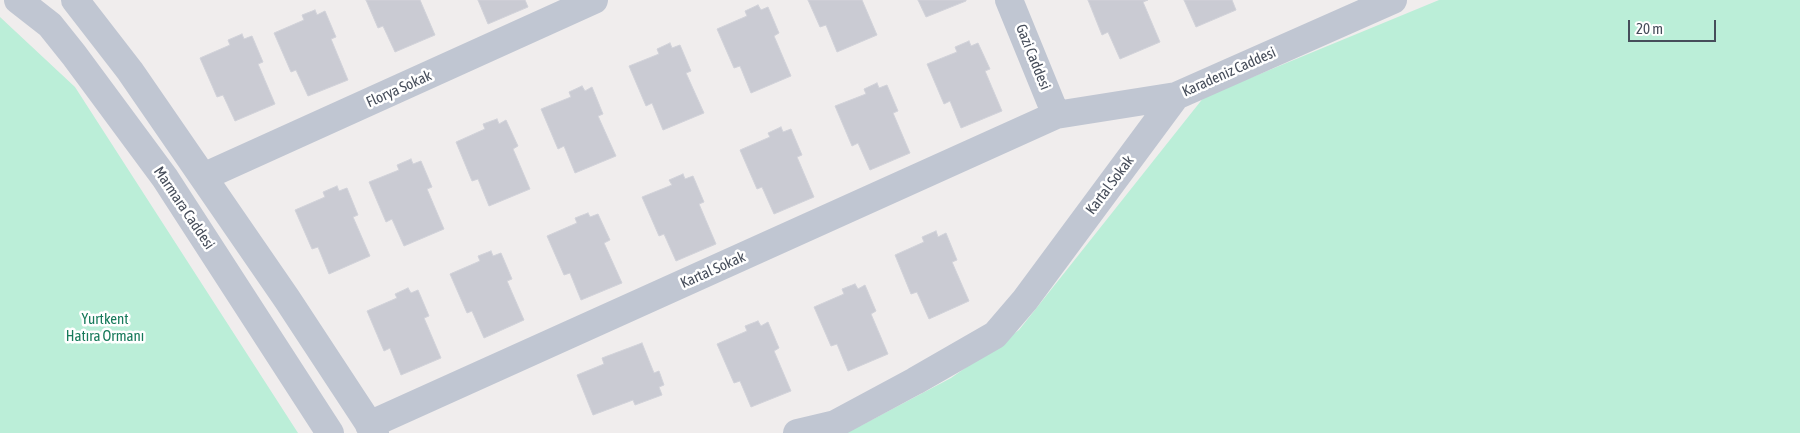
<!DOCTYPE html>
<meta charset="utf-8">
<style>
body{margin:0}
#map{position:relative;width:1800px;height:433px;overflow:hidden;background:#f0eded;font-family:"Asap Condensed",sans-serif}
canvas{display:block}
.scale{position:absolute;left:1628px;top:20px;width:88px;height:22px;box-sizing:border-box;border:2px solid #464d5a;border-top:0;padding-left:6px;font-size:15px;line-height:18px;white-space:nowrap;color:#464d5a;-webkit-text-stroke:4px #fff;paint-order:stroke}
</style>
<div id="map">
<canvas width="1800" height="433"></canvas>
<div class="scale">20 m</div>
</div>
<script>
const c = document.querySelector('canvas').getContext('2d');
c.lineJoin = 'round';
function fill(path, color) { c.fillStyle = color; c.fill(path, 'evenodd'); }
const shape = rows => new Path2D(rows.map(r => 'M' + r).join(''));
function strokePath(path, color, width, dash) { c.strokeStyle = color; c.lineWidth = width; c.lineCap = dash ? 'butt' : 'round'; c.setLineDash(dash || []); c.stroke(path); }
function write(font, color, halo, rows, align = 'center') {
  c.font = font + ' "Asap Condensed",sans-serif'; c.lineWidth = 5; c.setLineDash([]); c.textBaseline = 'middle'; c.strokeStyle = halo; c.fillStyle = color; for (const [text, x, y, turn = 0] of rows) {
    c.save(); c.translate(x, y); c.rotate((+turn || 0) * Math.PI / 180); c.textAlign = isNaN(turn) ? turn : align; if (halo) c.strokeText(text, 0, 0); c.fillText(text, 0, 0); c.restore();
  }
}
const green = shape([
 [1439,0,1800,0,1800,433,832,433,862,425,951,378,1019,330,1204,97],
 [0,17,75,87,298,433,0,433]
]);
const building = shape([
 [366,0,420,0,435,35,395,52,383,26,378,28,366,0],
 [478,0,525,0,528,7,488,24,478,0],
 [808,0,862,0,877,35,837,52,826,25,820,27,808,0],
 [918,0,966,0,966,1,926,17,918,0],
 [1088,0,1148,0,1143,2,1160,42,1120,59,1108,32,1102,35,1088,0],
 [1184,0,1232,0,1236,10,1196,27,1184,0],
 [758,5,761,10,768,7,779,33,774,36,791,76,751,93,740,66,734,68,717,29,747,16,745,11,758,5],
 [315,10,317,15,325,11,336,37,331,39,348,80,308,96,296,70,291,72,274,33,304,20,302,15,315,10],
 [242,34,244,39,252,36,263,62,258,64,275,104,235,121,223,95,217,97,200,58,230,45,228,40,242,34],
 [969,41,971,46,978,43,990,69,985,71,1002,111,961,128,950,101,944,104,927,64,957,52,955,47,969,41],
 [670,43,672,48,680,45,691,71,686,73,704,113,663,130,652,103,646,106,629,66,659,54,657,49,670,43],
 [877,83,879,88,887,85,898,111,893,113,910,153,870,170,858,143,852,146,835,106,866,94,864,89,877,83],
 [582,86,585,91,592,87,603,114,598,116,616,156,575,173,564,146,558,149,541,109,571,97,569,92,582,86],
 [497,119,499,124,506,120,518,146,513,149,530,189,489,206,478,179,472,181,456,142,485,129,483,124,497,119],
 [781,127,783,132,791,129,802,155,797,157,814,197,774,214,762,187,757,189,740,150,770,137,768,133,781,127],
 [411,159,413,164,421,161,432,187,427,189,444,229,404,246,392,219,386,222,369,182,399,170,397,165,411,159],
 [683,174,685,179,693,176,704,202,699,204,716,244,676,261,664,234,659,236,642,197,672,185,669,180,683,174],
 [337,186,339,191,347,188,358,215,353,217,370,256,329,274,318,247,312,249,295,210,325,197,323,192,337,186],
 [588,213,590,217,598,214,610,240,604,243,622,283,581,300,570,273,564,275,547,236,577,223,575,218,588,213],
 [936,231,938,237,946,233,957,260,952,262,969,301,929,319,917,292,911,294,895,255,924,242,922,237,936,231],
 [491,251,493,256,501,253,512,279,507,281,524,320,484,338,472,311,467,313,450,274,480,261,478,256,491,251],
 [855,284,858,289,865,285,876,311,871,314,888,354,848,371,837,344,831,346,814,307,844,294,842,289,855,284],
 [408,288,411,293,418,290,429,316,424,318,441,358,401,375,390,348,384,351,367,311,397,298,395,294,408,288],
 [758,321,761,326,768,322,779,348,774,351,791,391,751,407,740,381,734,383,717,344,747,331,745,326,758,321],
 [642,343,654,373,659,371,664,385,659,387,662,395,635,405,633,400,593,415,577,375,604,364,602,358,642,343]
]);
const minor = shape([
 [18,0,50,25,74,55,165,178,330,433],
 [75,0,130,71,287,299,375,433],
 [1009,0,1056,115],
 [203,177,594,0],
 [369,425,1056,115,1176,96,1393,0],
 [797,433,835,424,915,381,995,335,1025,300,1176,96]
]);
const streetNames = [
 ["Gazi Caddesi",1033,57,68],
 ["Karadeniz Caddesi",1229,72,-24],
 ["Florya Sokak",399,89,-24],
 ["Kartal Sokak",1110,185,-53],
 ["Marmara Caddesi",184,208,56],
 ["Kartal Sokak",713,270,-24]
];
const parkNames = [
 ["Yurtkent",105,319],
 ["Hatıra Ormanı",105,336]
];
fill(green, '#bbeed8');
fill(building, '#cacbd3');
strokePath(building, '#d1d2d9', 1);
strokePath(minor, '#c0c6d2', 28);
write('15px', '#464d5a', '#fff', streetNames);
write('15px', '#177a5a', '#fff', parkNames);
</script>
